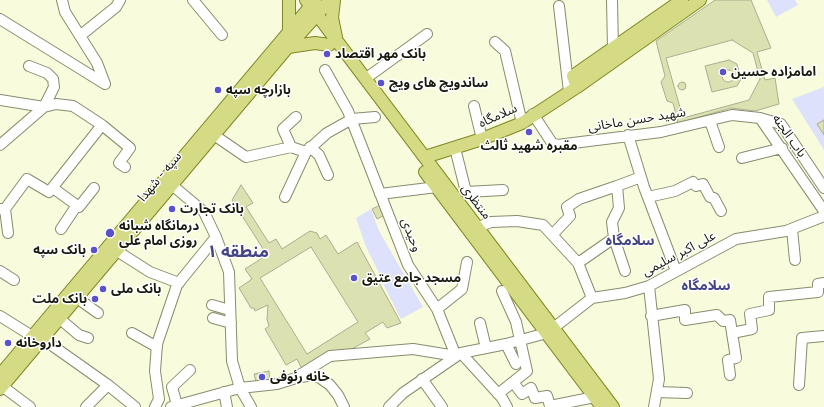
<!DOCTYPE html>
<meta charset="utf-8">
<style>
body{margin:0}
canvas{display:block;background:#f8fcdc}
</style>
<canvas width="824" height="407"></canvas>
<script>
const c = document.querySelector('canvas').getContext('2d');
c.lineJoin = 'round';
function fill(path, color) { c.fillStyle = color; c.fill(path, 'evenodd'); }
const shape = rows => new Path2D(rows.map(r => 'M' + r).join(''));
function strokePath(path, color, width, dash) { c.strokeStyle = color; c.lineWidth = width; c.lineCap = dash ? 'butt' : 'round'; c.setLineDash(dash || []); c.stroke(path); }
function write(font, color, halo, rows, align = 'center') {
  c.font = font + ' "Fira Sans","Noto Sans Arabic",sans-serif'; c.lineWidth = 3; c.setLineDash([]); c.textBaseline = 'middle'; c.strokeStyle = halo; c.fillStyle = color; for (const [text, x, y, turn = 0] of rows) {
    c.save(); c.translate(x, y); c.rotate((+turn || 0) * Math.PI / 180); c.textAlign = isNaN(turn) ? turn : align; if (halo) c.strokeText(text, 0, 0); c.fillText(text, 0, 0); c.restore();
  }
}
const green = shape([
 [767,0,795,0,798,5,776,17],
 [824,87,824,150,792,99],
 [371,209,379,231,423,307,401,319,380,278,381,277,366,247,356,218]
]);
const building = shape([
 [715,0,751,0,771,48,757,52,765,80,775,78,779,104,755,111,731,108,678,123,673,103,667,101,661,82,665,76,656,41,715,0],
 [732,40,753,53,760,79,749,100,683,118,666,58,732,40],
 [729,60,737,64,741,79,737,86,712,92,705,66,729,60],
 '722 76a6 6 0 1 1 12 0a6 6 0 1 1-12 0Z',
 '678 86a4 4 0 1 1 8 0a4 4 0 1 1-8 0Z',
 [824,120,824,135,817,124,824,120],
 [241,185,253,203,246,207,269,243,276,239,282,249,310,231,317,233,320,239,326,235,338,254,357,242,401,323,387,328,383,322,365,333,370,339,348,351,329,354,327,352,312,361,314,365,303,371,297,359,286,365,265,329,269,326,267,319,268,305,255,311,254,308,251,308,239,288,252,279,245,269,267,255,232,200,241,185],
 [311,247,358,322,307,354,260,278,311,247],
 [380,205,385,215,377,219,372,209,380,205],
 [269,371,270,381,256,382,254,374,269,371]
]);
const minor = shape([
 [62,0,65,12,97,63,105,84],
 [193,0,222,35],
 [612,0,613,49,615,54],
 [559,6,569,92],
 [0,19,105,84],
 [81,35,116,7,120,0],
 [495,42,505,51,522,123],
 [325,70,348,111,408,265,437,309,456,356],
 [365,79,427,34],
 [0,100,44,107,56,104,73,106,102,125,130,148,119,163,125,167],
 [474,106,482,139],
 [533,114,552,143,557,145,661,132,732,115,760,118,781,124,824,188],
 [760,118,824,211],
 [710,121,719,147],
 [214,135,246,157,291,147,306,152,327,133,352,119,375,117],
 [628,135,644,187,676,271],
 [0,145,44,107,54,87,53,79,47,73,29,66],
 [291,147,283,129,296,117],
 [310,147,319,155,328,175],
 [455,148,466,192,503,190],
 [742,158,782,148],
 [172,185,204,212,216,237,229,272,232,361,240,388,251,407],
 [53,188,79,207,94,188],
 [380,194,437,187],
 [285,197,306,152],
 [648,197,675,191,693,182,696,186,703,184,710,197,714,198,721,211],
 [0,209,5,209,27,179,49,192,102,125],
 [5,209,8,233],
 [61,229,77,205],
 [792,229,795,260],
 [471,230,491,222,517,221,543,225,578,263,592,298],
 [553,234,570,216,567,207,579,199,617,186],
 [614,238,625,271],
 [117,251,150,272,179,283],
 [578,263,614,238,612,222,619,208,617,186,641,177],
 [0,271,14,280],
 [649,286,659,379,654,407],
 [77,298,98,313],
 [212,305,230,310],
 [437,309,462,289,467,262],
 [0,316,32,336],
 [651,316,685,310,685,320,717,315,723,321,730,320,732,333,752,329,750,314,769,310,769,297,818,292,818,284,824,283],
 [213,318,231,323],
 [60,319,79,335,88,338],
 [480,323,486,348],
 [132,333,157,347],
 [43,339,108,385,135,407],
 [506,344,516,364],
 [461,353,502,398,507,407],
 [730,375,728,360,736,358,732,333],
 [298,376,330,356,413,349,456,356],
 [422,379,442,407],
 [513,382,522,394,531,388,535,398,547,396,550,406,595,397],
 [799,385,802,338,824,336],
 [2,386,30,407],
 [224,392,227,407],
 [657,392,687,393],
 [498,394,527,371,516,322,502,291],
 [177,405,172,387,190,370],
 [86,407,108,385],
 [155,407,159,399,155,371,157,344,177,285,216,237],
 [171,407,240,388,277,384,296,378,312,375,320,378,330,385,338,395,344,407],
 [389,407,403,393,461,353,506,344,547,333,592,298,625,293,649,286,736,239,786,231,824,216]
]);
const major = shape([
 [306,0,613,407],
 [334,0,332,18,336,37],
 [289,31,289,0],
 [288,47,315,43,329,45],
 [577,87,573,76,682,0],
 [425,157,482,139,522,123,577,87,700,0],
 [425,172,602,407],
 [0,375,315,1],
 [0,389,288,47,330,0]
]);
const markers = [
 [327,54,4,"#5b51ca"],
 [723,72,4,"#5b51ca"],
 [381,83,4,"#5b51ca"],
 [218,90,4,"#5b51ca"],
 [529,132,4,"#5b51ca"],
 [172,209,4,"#5b51ca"],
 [110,233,5,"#5b51ca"],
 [94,250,4,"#5b51ca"],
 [354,278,4,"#5b51ca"],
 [103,289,4,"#5b51ca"],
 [95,299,4,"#5b51ca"],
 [8,343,4,"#5b51ca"],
 [262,377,4,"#5b51ca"]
];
const poiNames = [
 ["بانک مهر اقتصاد",335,54],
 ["امامزاده حسین",731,72],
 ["ساندویچ های ویچ",389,83],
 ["بازارچه سپه",226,90],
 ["مقبره شهید ثالث",529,146,"center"],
 ["بانک تجارت",180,209],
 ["درمانگاه شبانه",119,226],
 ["روزی امام علی",119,241],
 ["بانک سپه",86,250,"right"],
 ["مسجد جامع عتیق",362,278],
 ["بانک ملی",111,289],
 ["بانک ملت",87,299,"right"],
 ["داروخانه",16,343],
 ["خانه رئوفی",270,377]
];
const streetNames = [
 ["سلامگاه",498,116,-24],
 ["شهید حسن ماخانی",637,120,-9],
 ["باب الجنه",789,136,55],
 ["سپه - شهدا",160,177,-50],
 ["منتظری",476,202,53],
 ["وحیدی",411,235,69],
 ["علی اکبر سلیمی",679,254,-28]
];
const neighbourhoodNames = [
 ["سلامگاه",630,241],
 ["سلامگاه",706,286]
];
const districtNames = [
 ["منطقه ۱",238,252]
];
fill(green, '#dee1fc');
fill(building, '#dbe1b1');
strokePath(building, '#aaae8f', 1);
strokePath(minor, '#888c6e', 12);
strokePath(major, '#818726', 14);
strokePath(minor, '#fff', 10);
strokePath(major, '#d5da85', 12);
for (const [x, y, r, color] of markers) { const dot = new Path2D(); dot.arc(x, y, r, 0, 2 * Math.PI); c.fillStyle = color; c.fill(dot); strokePath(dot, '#fff', 1.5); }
write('bold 13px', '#181a0e', '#fff', poiNames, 'left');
write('13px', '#181a0e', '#fff', streetNames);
write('bold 14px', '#474684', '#fff', neighbourhoodNames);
write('bold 17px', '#474684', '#fff', districtNames);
</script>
